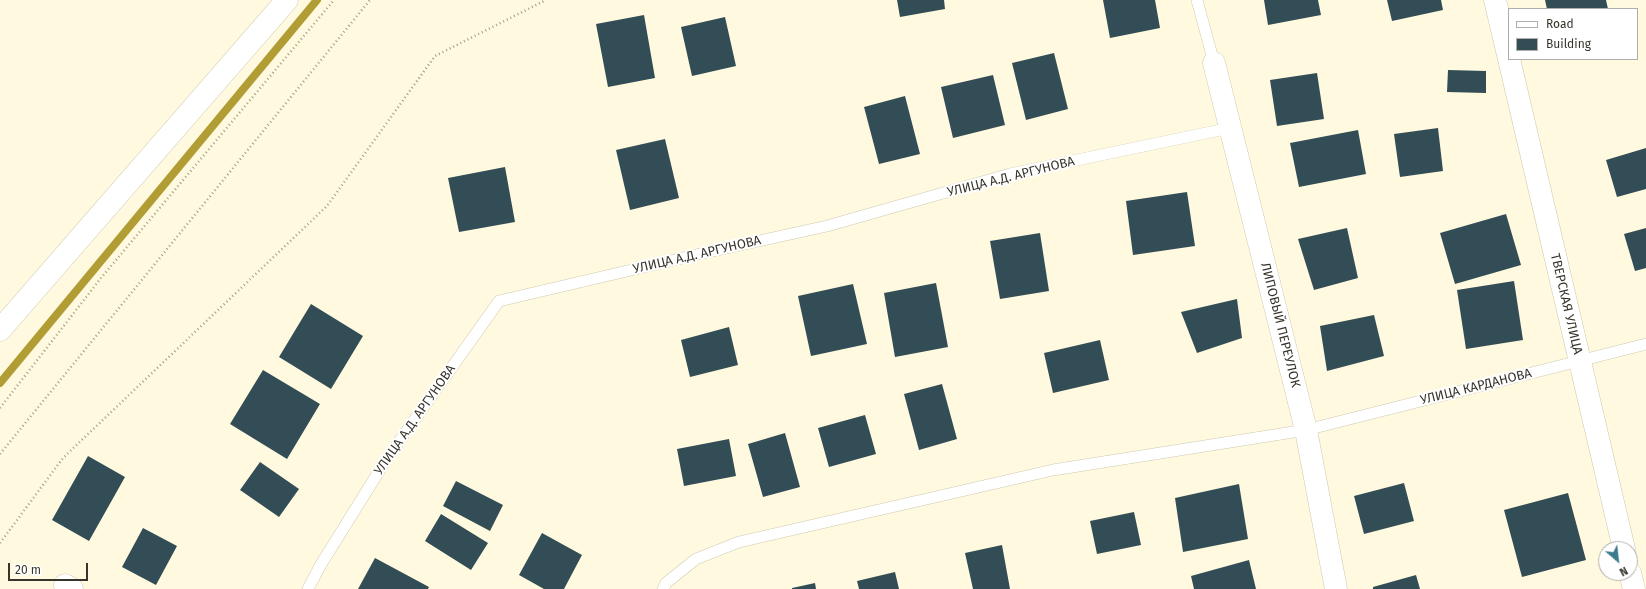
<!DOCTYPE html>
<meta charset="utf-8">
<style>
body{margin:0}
#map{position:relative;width:1646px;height:589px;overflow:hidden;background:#fffadf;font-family:"Fira Sans",sans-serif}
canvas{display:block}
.legend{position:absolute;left:1508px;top:8px;width:130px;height:52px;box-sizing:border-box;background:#fff;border:1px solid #afaeaa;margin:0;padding:5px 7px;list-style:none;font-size:12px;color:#37352b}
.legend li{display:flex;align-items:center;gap:8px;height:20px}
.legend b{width:20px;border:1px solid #afaeaa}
.north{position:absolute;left:1598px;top:541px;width:40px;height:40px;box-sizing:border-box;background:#fff;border:1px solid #afaeaa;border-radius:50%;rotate:152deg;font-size:11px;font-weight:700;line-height:16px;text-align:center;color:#37352b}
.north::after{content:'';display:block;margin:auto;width:14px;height:18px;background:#3b7b8f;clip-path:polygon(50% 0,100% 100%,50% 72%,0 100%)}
.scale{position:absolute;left:8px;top:563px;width:80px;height:18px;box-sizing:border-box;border:2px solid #37352b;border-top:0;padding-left:5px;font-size:12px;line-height:14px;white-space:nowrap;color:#37352b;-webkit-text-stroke:3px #fff;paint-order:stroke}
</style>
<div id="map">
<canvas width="1646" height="589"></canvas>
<ul class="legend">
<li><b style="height:5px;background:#fff"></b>Road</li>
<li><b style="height:11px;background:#334d56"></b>Building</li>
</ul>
<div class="north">N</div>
<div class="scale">20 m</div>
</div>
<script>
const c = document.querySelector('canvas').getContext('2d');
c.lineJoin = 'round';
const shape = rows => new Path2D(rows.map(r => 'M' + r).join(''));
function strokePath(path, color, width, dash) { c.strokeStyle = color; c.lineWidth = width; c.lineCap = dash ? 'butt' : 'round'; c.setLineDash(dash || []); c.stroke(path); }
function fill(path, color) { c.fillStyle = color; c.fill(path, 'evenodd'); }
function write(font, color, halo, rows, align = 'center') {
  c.font = font + ' "Fira Sans",sans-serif'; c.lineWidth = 4; c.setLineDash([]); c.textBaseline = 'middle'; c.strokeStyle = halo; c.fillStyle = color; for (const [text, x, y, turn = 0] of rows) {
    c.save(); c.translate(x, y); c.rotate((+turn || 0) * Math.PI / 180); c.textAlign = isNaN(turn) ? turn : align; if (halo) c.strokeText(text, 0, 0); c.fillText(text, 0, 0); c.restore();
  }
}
const stream = shape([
 [0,383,317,0]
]);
const building = shape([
 [897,0,944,0,945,9,900,17],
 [1103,0,1155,0,1160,28,1110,38],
 [1264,0,1318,0,1321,15,1268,25],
 [1387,0,1441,0,1443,10,1392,21],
 [1545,0,1606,0,1608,9,1547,9],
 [644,15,655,78,608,87,596,24],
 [725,17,736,66,692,76,681,27],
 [1054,53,1068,109,1026,120,1012,63],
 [1448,70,1486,71,1486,93,1447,92],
 [1317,73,1324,119,1277,126,1270,80],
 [993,75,1005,125,953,138,941,87],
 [905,96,920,154,879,164,864,107],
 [1438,128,1443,171,1400,177,1394,134],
 [1358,130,1366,174,1299,187,1290,143],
 [665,139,679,198,630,210,616,150],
 [1646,148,1646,189,1617,197,1606,160],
 [505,167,515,222,459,232,448,178],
 [1187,192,1195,246,1133,255,1126,201],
 [1506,214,1521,265,1455,284,1440,233],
 [1347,228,1358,278,1314,290,1298,239],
 [1646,228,1646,268,1635,271,1624,234],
 [1040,233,1049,291,1000,299,990,241],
 [1514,281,1523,340,1466,349,1457,290],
 [936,283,948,347,895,357,884,293],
 [853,284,867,344,811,356,798,296],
 [1237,299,1242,338,1197,353,1181,312],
 [311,304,363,336,331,389,279,357],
 [1374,315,1384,356,1327,371,1320,326],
 [729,327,738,365,690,377,681,340],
 [1100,340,1109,380,1053,393,1044,353],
 [263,370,320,404,287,459,230,424],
 [942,384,957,439,919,450,904,394],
 [865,415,876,454,829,467,818,428],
 [785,433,800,487,763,497,748,444],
 [729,439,736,476,684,486,677,449],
 [88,456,125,477,89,541,52,520],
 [260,462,299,489,279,517,240,490],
 [456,481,503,505,490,531,443,506],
 [1404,483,1414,521,1364,534,1354,496],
 [1239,484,1248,539,1183,552,1175,498],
 [1568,493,1586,560,1522,577,1504,510],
 [1134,512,1141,545,1097,554,1090,521],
 [441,514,488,543,471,570,425,541],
 [143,528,177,546,156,585,122,567],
 [542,533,582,555,564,589,544,589,519,575],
 [1002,545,1010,589,973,589,965,553],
 [375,558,429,587,428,589,358,589],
 [1249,560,1256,589,1194,589,1191,576],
 [895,572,899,589,859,589,857,581],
 [1416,575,1420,589,1373,589,1373,587],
 [815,583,816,589,792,589,792,588]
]);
const path = shape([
 [0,408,101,278,334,0],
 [0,454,370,0],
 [0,543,63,458,327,206,435,56,546,0]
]);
const lane = shape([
 [1197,0,1214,63],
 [308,589,320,566,386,460,499,301,704,253,827,226,1010,174,1230,128],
 [663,589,666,583,696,559,739,542,1053,470,1306,430,1646,344]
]);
const street = shape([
 [1495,0,1509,59],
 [1509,59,1624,549],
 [1214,63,1306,430,1336,589],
 [0,330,287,0],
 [1630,573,1634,589],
 [65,585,72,589]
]);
const streetNames = [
 ["УЛИЦА А.Д. АРГУНОВА",1011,177,-14],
 ["УЛИЦА А.Д. АРГУНОВА",697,255,-13],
 ["ТВЕРСКАЯ УЛИЦА",1566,304,77],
 ["ЛИПОВЫЙ ПЕРЕУЛОК",1280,325,76],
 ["УЛИЦА КАРДАНОВА",1476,387,-14],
 ["УЛИЦА А.Д. АРГУНОВА",415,420,-55]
];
strokePath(stream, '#b29d34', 8);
fill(building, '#334d56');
strokePath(lane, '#cec9af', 12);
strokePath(street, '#cec9af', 23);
strokePath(path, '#9f9c89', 2.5, [1, 3]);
strokePath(lane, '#fff', 11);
strokePath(street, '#fff', 22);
write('13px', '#37352b', '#fff', streetNames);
</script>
